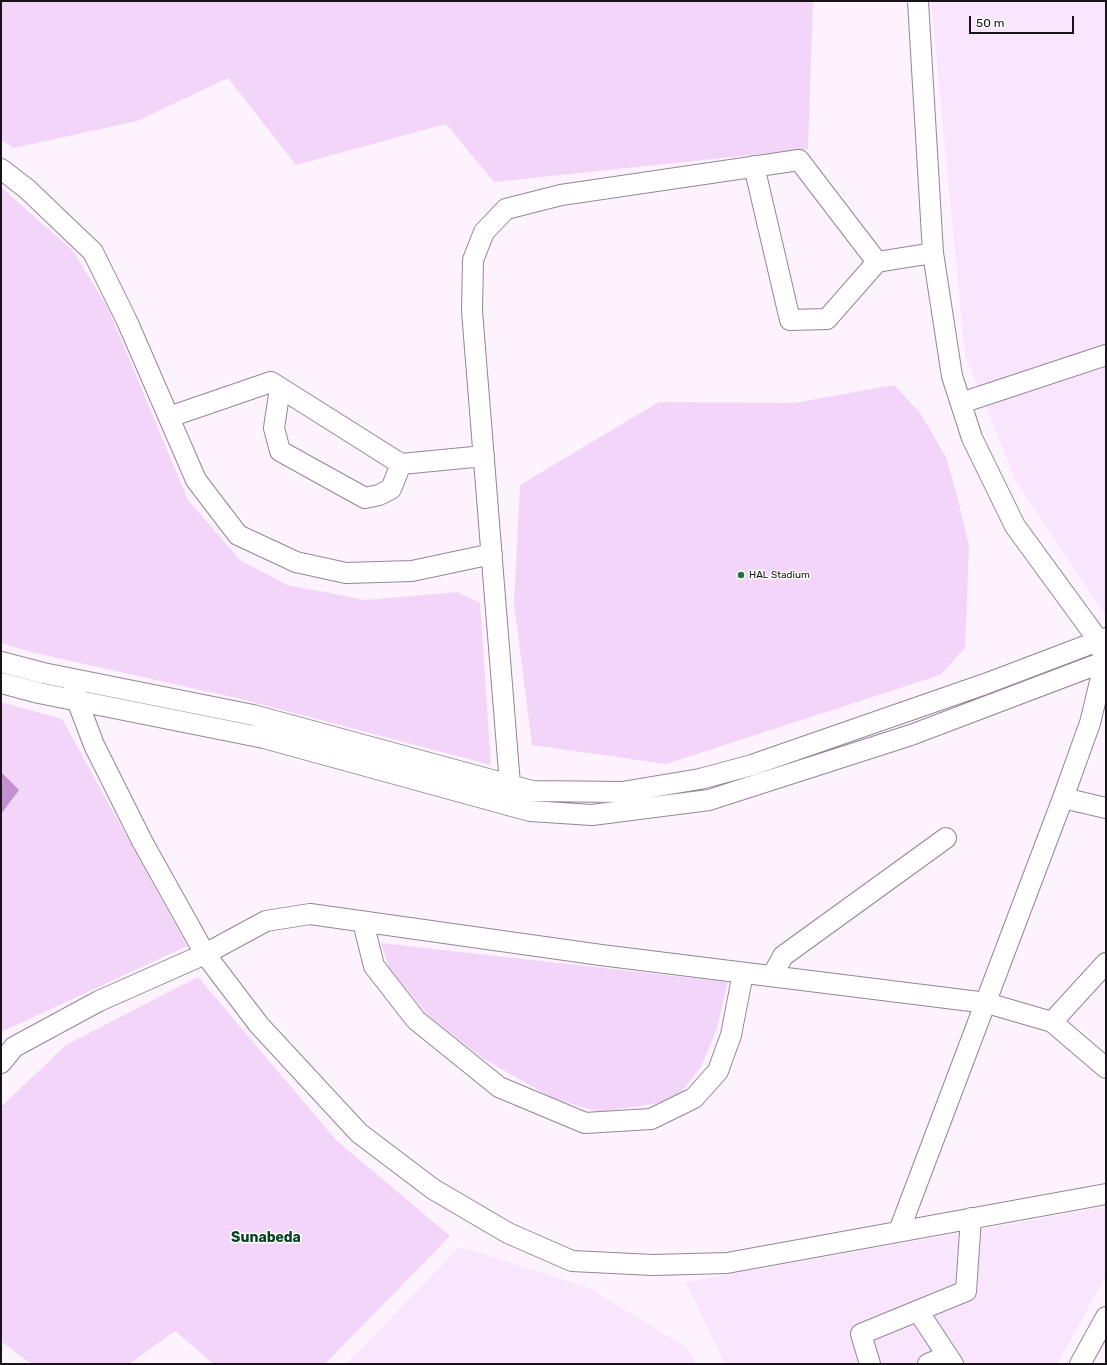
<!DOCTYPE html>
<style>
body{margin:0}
#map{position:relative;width:1107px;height:1365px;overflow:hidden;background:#fcf3fe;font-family:Rubik,sans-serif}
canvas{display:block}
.frame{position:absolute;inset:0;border:2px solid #181319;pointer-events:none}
.scale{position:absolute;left:969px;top:16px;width:105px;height:18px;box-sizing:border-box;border:2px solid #181319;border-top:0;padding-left:5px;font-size:12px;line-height:14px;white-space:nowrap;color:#181319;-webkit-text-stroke:3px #fff;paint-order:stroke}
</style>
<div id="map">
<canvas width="1107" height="1365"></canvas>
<div class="frame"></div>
<div class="scale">50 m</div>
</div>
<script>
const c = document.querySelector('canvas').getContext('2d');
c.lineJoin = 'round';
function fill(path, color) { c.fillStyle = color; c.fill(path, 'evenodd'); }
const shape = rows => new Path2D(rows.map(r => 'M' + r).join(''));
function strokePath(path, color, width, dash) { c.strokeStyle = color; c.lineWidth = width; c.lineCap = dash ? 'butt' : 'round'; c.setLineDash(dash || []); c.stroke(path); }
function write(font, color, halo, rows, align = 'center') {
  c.font = font + ' Rubik,sans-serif'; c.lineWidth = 3; c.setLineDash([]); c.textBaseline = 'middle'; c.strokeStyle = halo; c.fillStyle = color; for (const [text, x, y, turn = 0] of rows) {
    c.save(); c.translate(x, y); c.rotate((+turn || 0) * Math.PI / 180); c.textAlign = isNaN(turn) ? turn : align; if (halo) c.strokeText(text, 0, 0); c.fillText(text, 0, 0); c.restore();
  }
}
const built = shape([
 [931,1,1106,1,1106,616,1016,481,965,355],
 [1106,1207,1106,1276,1057,1364,725,1364,686,1282],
 [460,1247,589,1288,687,1348,696,1364,346,1364]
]);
const green = shape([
 [1,1,813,1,808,149,494,182,446,124,296,165,228,78,137,121,14,148,1,140],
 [1,187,73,251,107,306,188,500,240,560,287,585,365,600,457,592,480,603,491,765,241,699,31,652,1,643],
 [894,385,920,413,946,457,957,495,969,546,965,648,940,675,666,764,532,745,514,603,520,485,659,402,794,403],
 [1,702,62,719,187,946,1,1032],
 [381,943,728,982,717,1028,702,1065,681,1093,659,1103,599,1112,552,1098,481,1057,430,1017,389,968],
 [198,977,336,1140,450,1236,325,1364,214,1364,175,1331,129,1364,31,1364,1,1341,2,1106,66,1045]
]);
const water = shape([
 [1,772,19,790,1,814]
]);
const minor = shape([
 [754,166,790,320,827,319,877,262],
 [1,169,27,189,93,252,127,321,196,480,238,535,296,562,346,573,412,571,492,554],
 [280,388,274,428,280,451,365,498,379,495,391,489,401,464],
 [961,403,1106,355],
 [169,417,271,382,401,464,484,456],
 [1,662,43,673,253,715,532,791,622,792,700,779,752,765,985,684,1106,638],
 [72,679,77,700,94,745,142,841,205,954,259,1025,359,1133,433,1189,508,1233,572,1261,653,1265,727,1263,1106,1194],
 [1,683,39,693,264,738,530,811,592,815,709,800,911,735,1106,661],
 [511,797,472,311,473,260,484,232,506,209,561,195,799,160,877,262,933,253],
 [1063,798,1106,808],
 [363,922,374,966,416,1020,499,1087,585,1123,651,1119,694,1098,718,1071,731,1035,743,973],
 [772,976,783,956,946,838],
 [1052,1022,1106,963],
 [1,1063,14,1047,99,1001,205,954,266,921,310,914,601,955,987,1003,1052,1022,1106,1068],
 [899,1231,1063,798,1090,723,1105,661,1099,641,1015,526,972,438,952,376,933,253,918,1],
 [918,1311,953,1364],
 [870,1364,861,1334,966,1291,971,1218],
 [928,1364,947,1356],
 [1080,1364,1106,1317]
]);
const markers = [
 [741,575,4,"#227142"]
];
const poiNames = [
 ["HAL Stadium",749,575]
];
const districtNames = [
 ["Sunabeda",266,1238]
];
fill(built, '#f9e5fd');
fill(green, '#f3d5fa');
fill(water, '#c291ce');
strokePath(minor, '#948697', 22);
strokePath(minor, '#fff', 20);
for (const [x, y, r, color] of markers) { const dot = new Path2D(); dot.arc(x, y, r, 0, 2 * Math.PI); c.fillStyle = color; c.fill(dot); strokePath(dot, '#fff', 1.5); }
write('10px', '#181319', '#fff', poiNames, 'left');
write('bold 14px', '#084222', '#fff', districtNames);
</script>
